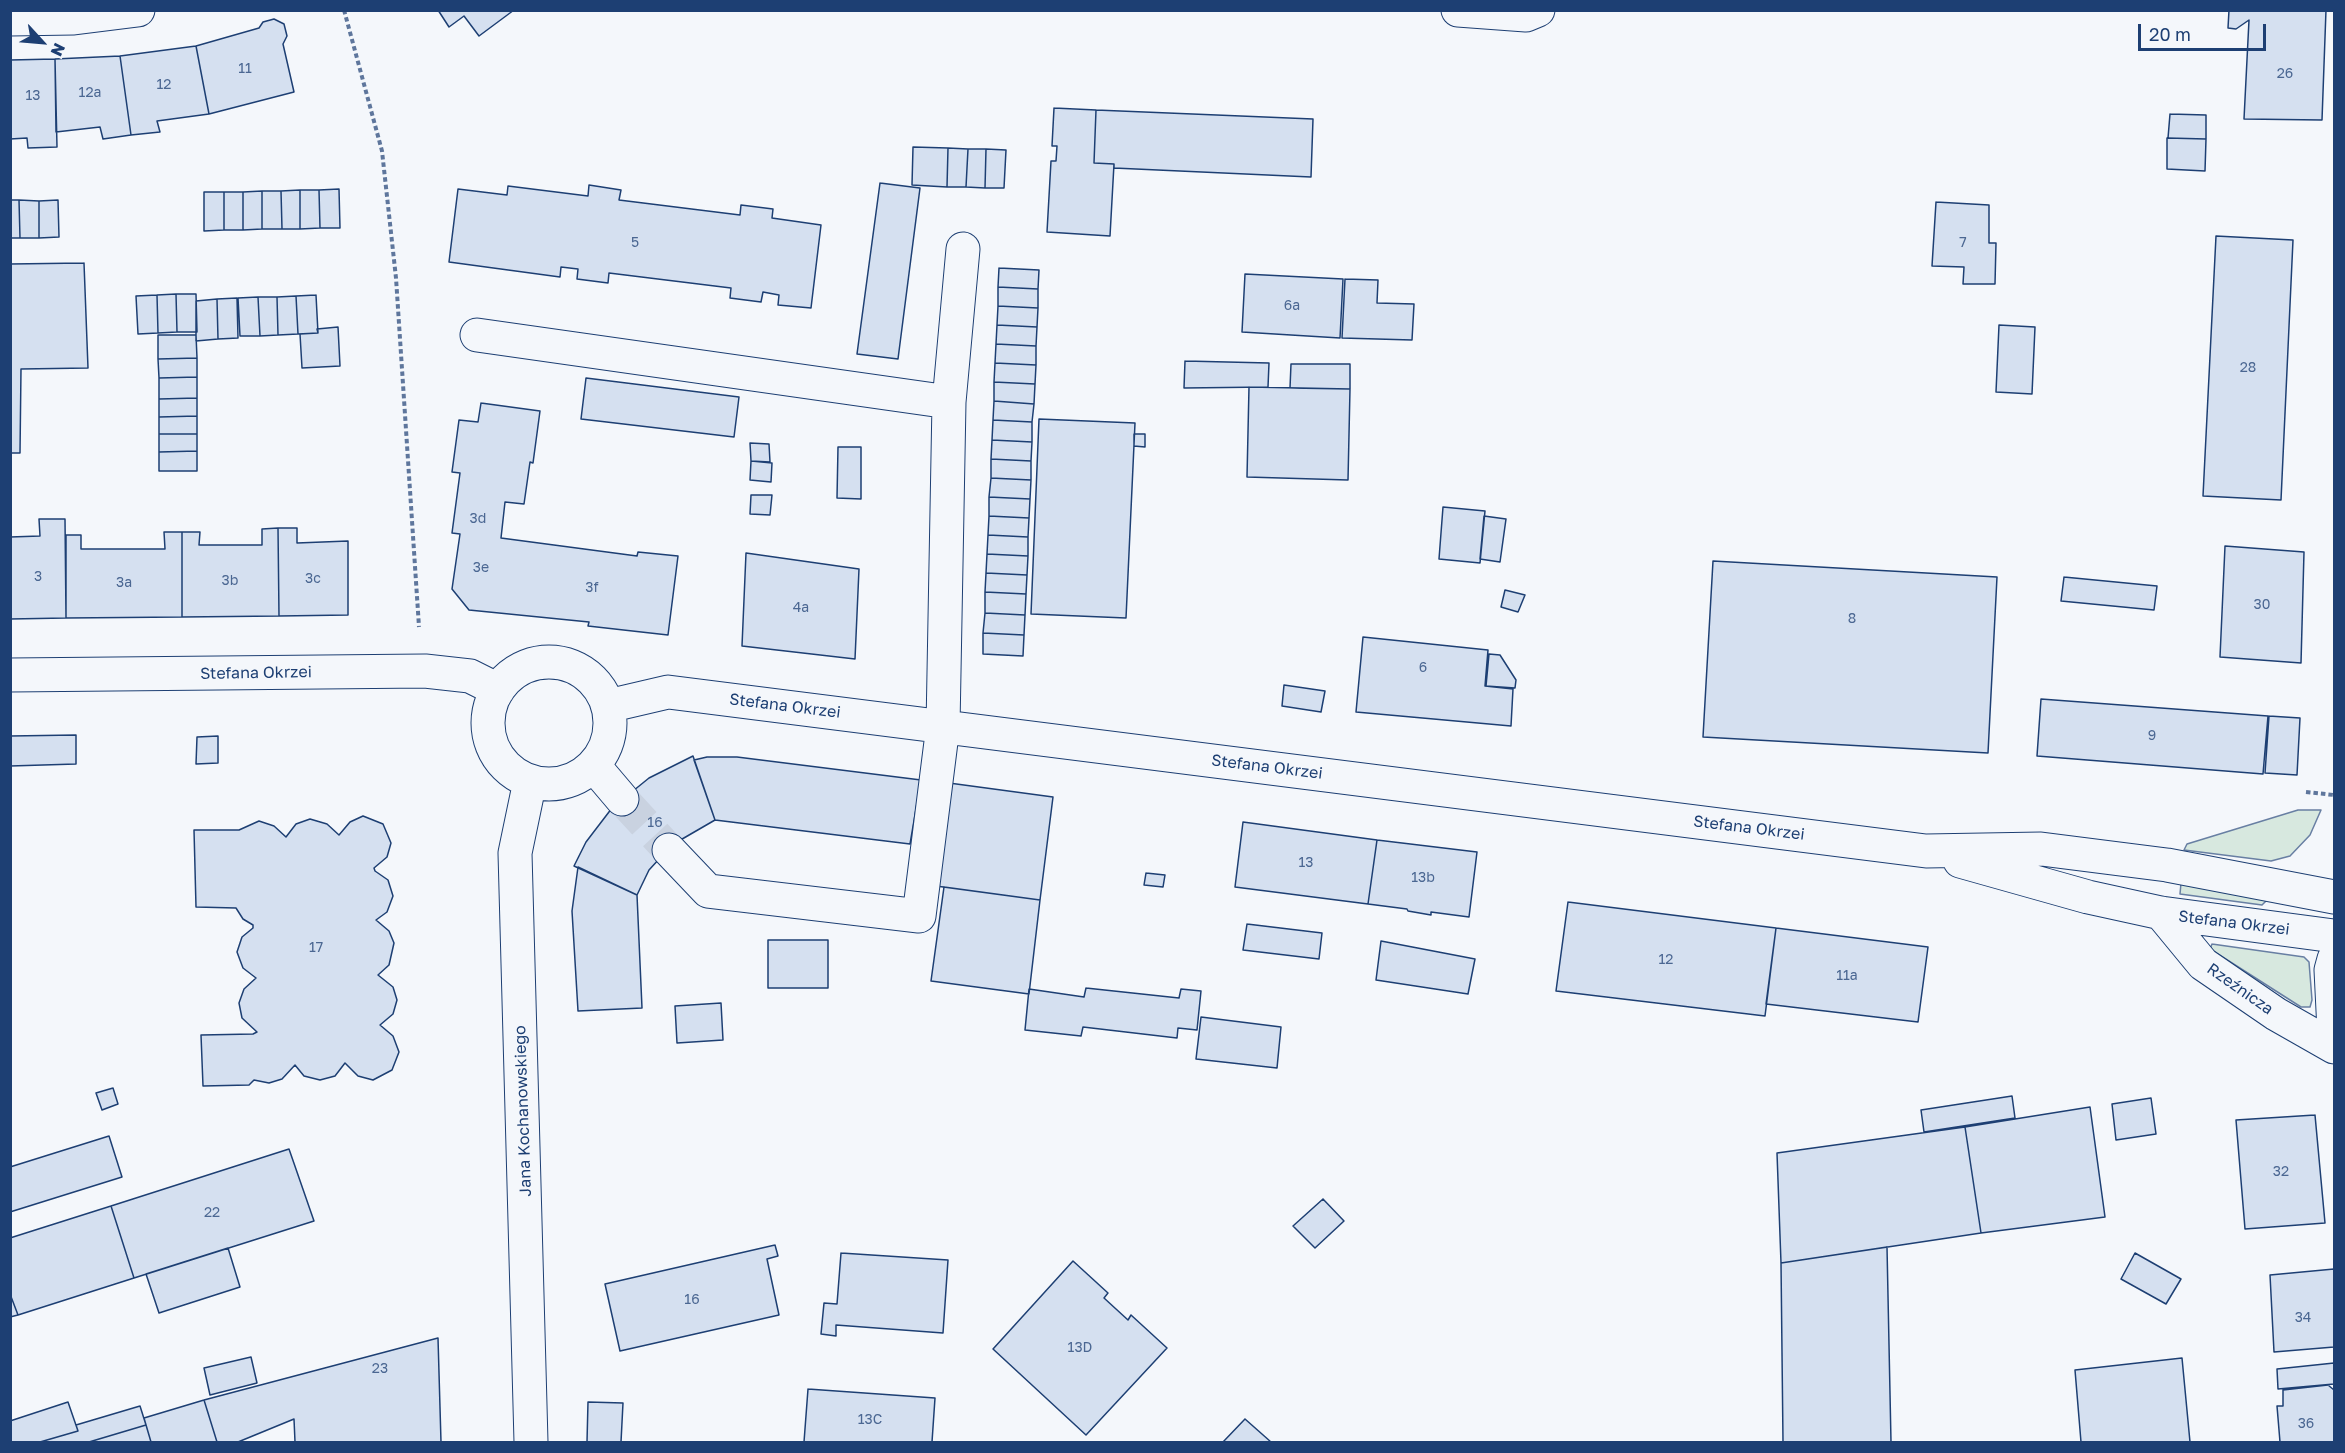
<!DOCTYPE html>
<meta charset="utf-8">
<style>
body{margin:0}
#map{position:relative;width:2345px;height:1453px;overflow:hidden;background:#f4f7fb;font-family:"Golos Text",sans-serif}
canvas{display:block}
.frame{position:absolute;inset:0;border:12px solid #1d3f73;pointer-events:none}
.north{position:absolute;left:12px;top:12px;width:60px;height:60px;-webkit-text-stroke:4px #f4f7fb;paint-order:stroke;rotate:116deg;font-size:16px;font-weight:700;line-height:24px;text-align:center;color:#1d3f73}
.north::after{content:'';display:block;margin:auto;width:21px;height:27px;background:#1d3f73;clip-path:polygon(50% 0,100% 100%,50% 72%,0 100%)}
.scale{position:absolute;left:2138px;top:24px;width:128px;height:27px;box-sizing:border-box;border:3px solid #1d3f73;border-top:0;padding-left:8px;font-size:18px;line-height:21px;white-space:nowrap;color:#1d3f73;-webkit-text-stroke:4px #f4f7fb;paint-order:stroke}
</style>
<div id="map">
<canvas width="2345" height="1453"></canvas>
<div class="frame"></div>
<div class="north">N</div>
<div class="scale">20 m</div>
</div>
<script>
const c = document.querySelector('canvas').getContext('2d');
c.lineJoin = 'round';
function fill(path, color) { c.fillStyle = color; c.fill(path, 'evenodd'); }
const shape = rows => new Path2D(rows.map(r => 'M' + r).join(''));
function strokePath(path, color, width, dash) { c.strokeStyle = color; c.lineWidth = width; c.lineCap = dash ? 'butt' : 'round'; c.setLineDash(dash || []); c.stroke(path); }
function write(font, color, halo, rows, align = 'center') {
  c.font = font + ' "Golos Text",sans-serif'; c.lineWidth = 4.5; c.setLineDash([]); c.textBaseline = 'middle'; c.strokeStyle = halo; c.fillStyle = color; for (const [text, x, y, turn = 0] of rows) {
    c.save(); c.translate(x, y); c.rotate((+turn || 0) * Math.PI / 180); c.textAlign = isNaN(turn) ? turn : align; if (halo) c.strokeText(text, 0, 0); c.fillText(text, 0, 0); c.restore();
  }
}
const green = shape([
 [2298,810,2321,810,2310,835,2290,856,2271,861,2184,850,2187,844,2298,810],
 [2181,883,2267,900,2262,905,2180,894,2181,883],
 [2212,944,2304,957,2309,962,2312,1000,2310,1007,2301,1007,2210,949,2212,944]
]);
const building = shape([
 [438,10,514,10,479,36,464,16,449,27,438,10],
 [2229,10,2326,10,2322,120,2244,119,2249,20,2236,29,2228,28,2229,10],
 [274,19,284,24,287,36,283,44,294,92,209,114,196,46,259,28,263,22,274,19],
 [196,46,209,114,157,121,160,132,131,135,120,56,196,46],
 [120,56,131,135,103,139,100,127,56,132,55,59,120,56],
 [55,59,57,147,28,148,27,138,10,139,10,60,55,59],
 [1054,108,1096,110,1094,163,1114,164,1110,236,1047,232,1051,161,1056,161,1057,146,1052,146,1054,108],
 [1096,110,1313,119,1311,177,1114,168,1114,164,1094,163,1096,110],
 [2170,114,2206,115,2206,139,2168,138,2170,114],
 [2167,138,2206,139,2205,171,2167,169,2167,138],
 [913,147,948,148,947,187,912,185,913,147],
 [948,148,968,149,966,187,947,187,948,148],
 [968,149,986,149,985,188,966,187,968,149],
 [986,149,1006,150,1004,188,985,188,986,149],
 [880,183,920,188,898,359,857,354,880,183],
 [589,185,621,190,619,200,740,215,741,205,773,209,772,218,821,225,811,308,778,305,779,295,763,292,761,302,730,298,731,288,609,273,608,283,577,279,578,269,561,267,560,277,449,262,458,189,507,195,508,186,588,196,589,185],
 [339,189,340,228,320,228,319,190,339,189],
 [300,190,300,229,282,229,281,191,300,190],
 [300,190,319,190,320,228,300,229,300,190],
 [262,191,262,229,243,230,243,192,262,191],
 [262,191,281,191,282,229,262,229,262,191],
 [204,192,224,192,224,230,204,231,204,192],
 [224,192,243,192,243,230,224,230,224,192],
 [10,200,19,200,20,238,10,238,10,200],
 [19,200,39,201,39,238,20,238,19,200],
 [58,200,59,237,39,238,39,201,58,200],
 [1936,202,1989,205,1989,243,1996,243,1995,284,1963,284,1964,267,1932,266,1936,202],
 [2216,236,2293,240,2281,500,2203,496,2216,236],
 [84,263,88,368,21,369,20,453,10,453,10,264,84,263],
 [999,268,1039,270,1038,289,998,287,999,268],
 [1245,274,1343,279,1340,338,1242,332,1245,274],
 [1345,279,1378,280,1377,303,1414,304,1412,340,1342,338,1345,279],
 [998,287,1038,289,1038,308,998,306,998,287],
 [176,294,177,332,158,333,157,295,176,294],
 [176,294,196,294,197,332,177,332,176,294],
 [157,295,158,333,138,334,136,296,157,295],
 [316,295,318,333,298,334,296,296,316,295],
 [296,296,298,334,278,335,277,297,296,296],
 [258,297,260,336,240,336,238,298,258,297],
 [258,297,277,297,278,335,260,336,258,297],
 [237,298,238,338,218,339,217,299,237,298],
 [217,299,218,339,196,341,196,301,217,299],
 [998,306,1038,308,1037,327,997,325,998,306],
 [997,325,1037,327,1036,346,996,344,997,325],
 [1999,325,2035,327,2032,394,1996,392,1999,325],
 [338,327,340,366,302,368,300,334,318,333,317,329,338,327],
 [158,335,196,335,197,358,158,359,158,335],
 [996,344,1036,346,1036,365,995,363,996,344],
 [197,358,197,377,159,378,158,359,197,358],
 [1185,361,1269,363,1268,387,1184,388,1185,361],
 [995,363,1036,365,1035,384,994,382,995,363],
 [1291,364,1350,364,1350,389,1290,388,1291,364],
 [197,377,197,398,159,399,159,378,197,377],
 [586,378,739,397,734,437,581,419,586,378],
 [994,382,1035,384,1034,404,994,401,994,382],
 [1249,387,1350,389,1348,480,1247,477,1249,387],
 [197,398,197,416,159,417,159,399,197,398],
 [994,401,1034,404,1032,422,993,420,994,401],
 [481,403,540,411,533,463,530,462,524,504,505,502,501,538,637,556,638,552,678,556,668,635,588,626,589,622,469,610,452,589,460,534,452,533,460,473,452,472,459,420,478,422,481,403],
 [197,416,197,434,159,434,159,417,197,416],
 [1039,419,1135,423,1126,618,1031,614,1039,419],
 [993,420,1032,422,1032,442,992,440,993,420],
 [159,434,197,434,197,451,159,452,159,434],
 [1134,434,1145,434,1145,447,1134,446,1134,434],
 [992,440,1032,442,1031,461,991,459,992,440],
 [750,443,769,444,770,462,751,461,750,443],
 [838,447,861,447,861,499,837,498,838,447],
 [197,451,197,471,159,471,159,452,197,451],
 [991,459,1031,461,1031,480,991,478,991,459],
 [751,461,772,463,771,482,750,480,751,461],
 [991,478,1031,480,1030,499,989,497,991,478],
 [751,495,772,495,770,515,750,514,751,495],
 [989,497,1030,499,1029,518,989,516,989,497],
 [1443,507,1485,511,1480,563,1439,559,1443,507],
 [989,516,1029,518,1028,537,988,535,989,516],
 [1484,516,1506,519,1500,562,1480,559,1484,516],
 [39,519,65,519,66,618,10,619,10,537,40,536,39,519],
 [278,528,279,616,182,617,182,532,200,532,199,545,262,545,262,529,278,528],
 [278,528,297,528,297,543,348,541,348,615,279,616,278,528],
 [164,532,182,532,182,617,66,618,66,535,81,535,81,549,165,549,164,532],
 [988,535,1028,537,1028,556,987,554,988,535],
 [2225,546,2304,552,2301,663,2220,657,2225,546],
 [746,553,859,569,855,659,742,646,746,553],
 [987,554,1028,556,1027,575,986,573,987,554],
 [1713,561,1997,577,1988,753,1703,737,1713,561],
 [986,573,1027,575,1026,594,985,592,986,573],
 [2064,577,2157,586,2154,610,2061,601,2064,577],
 [1505,590,1525,595,1518,612,1501,607,1505,590],
 [985,592,1026,594,1025,615,985,613,985,592],
 [985,613,1025,615,1024,635,983,633,985,613],
 [983,633,1024,635,1023,656,983,654,983,633],
 [1363,637,1488,650,1485,686,1513,689,1511,726,1356,712,1363,637],
 [1489,654,1500,655,1516,680,1515,688,1486,686,1489,654],
 [1284,685,1325,691,1321,712,1282,706,1284,685],
 [2041,699,2268,716,2263,774,2037,756,2041,699],
 [2269,716,2300,718,2297,775,2265,773,2269,716],
 [76,735,76,764,10,766,10,736,76,735],
 [218,736,218,763,196,764,197,737,218,736],
 [693,756,715,820,677,842,660,858,649,870,637,895,574,866,586,842,612,808,649,778,693,756],
 [707,757,737,757,921,780,910,844,715,820,694,760,707,757],
 [949,783,1053,797,1040,900,936,886,949,783],
 [363,816,383,824,391,843,387,857,374,868,375,871,388,880,393,896,387,912,376,920,389,931,394,943,389,965,378,975,393,987,397,1000,393,1014,380,1025,393,1036,399,1052,392,1070,373,1080,358,1076,345,1063,335,1076,320,1080,304,1076,295,1065,282,1079,269,1083,254,1080,249,1085,203,1086,201,1035,253,1034,257,1032,242,1018,239,1003,244,989,256,978,243,968,237,952,242,937,253,928,253,925,243,919,236,908,196,907,194,830,239,830,259,821,274,826,286,837,296,824,310,819,327,824,339,835,350,822,363,816],
 [1243,822,1377,840,1368,904,1235,887,1243,822],
 [1377,840,1477,852,1469,917,1431,912,1431,915,1408,911,1407,909,1368,904,1377,840],
 [578,867,637,895,642,1008,578,1011,572,911,578,867],
 [1146,873,1165,875,1163,887,1144,885,1146,873],
 [944,887,1040,900,1029,994,931,981,944,887],
 [1568,902,1776,928,1765,1016,1556,991,1568,902],
 [1247,924,1322,933,1319,959,1243,950,1247,924],
 [1776,928,1928,947,1918,1022,1766,1004,1776,928],
 [768,940,828,940,828,988,768,988,768,940],
 [1381,941,1475,959,1468,994,1376,980,1381,941],
 [1086,988,1179,998,1181,989,1201,991,1197,1030,1178,1028,1177,1038,1083,1027,1081,1036,1025,1030,1029,989,1084,997,1086,988],
 [721,1003,723,1040,677,1043,675,1006,721,1003],
 [1201,1017,1281,1027,1277,1068,1196,1059,1201,1017],
 [113,1088,118,1104,102,1110,96,1093,113,1088],
 [2012,1096,2015,1118,1924,1132,1921,1110,2012,1096],
 [2151,1098,2156,1134,2116,1140,2112,1104,2151,1098],
 [2090,1107,2105,1217,1981,1233,1965,1127,2090,1107],
 [2315,1115,2325,1223,2245,1229,2236,1120,2315,1115],
 [1965,1127,1981,1233,1781,1263,1777,1153,1965,1127],
 [109,1136,122,1177,10,1212,10,1167,109,1136],
 [289,1149,314,1221,134,1278,111,1206,289,1149],
 [1323,1199,1344,1221,1315,1248,1293,1226,1323,1199],
 [111,1206,134,1278,18,1315,10,1294,10,1238,111,1206],
 [775,1245,778,1256,767,1259,779,1315,620,1351,605,1284,775,1245],
 [1887,1247,1891,1442,1783,1442,1781,1263,1887,1247],
 [228,1248,240,1287,159,1313,146,1274,228,1248],
 [841,1253,948,1260,943,1333,836,1325,836,1336,821,1334,824,1303,837,1304,841,1253],
 [2135,1253,2181,1279,2166,1304,2121,1279,2135,1253],
 [1073,1261,1108,1293,1104,1298,1128,1320,1131,1315,1167,1348,1086,1435,993,1349,1073,1261],
 [2334,1269,2334,1347,2274,1352,2270,1275,2334,1269],
 [10,1294,18,1315,10,1317,10,1294],
 [438,1338,441,1442,295,1442,294,1419,238,1442,217,1442,204,1400,438,1338],
 [251,1357,257,1383,210,1395,204,1368,251,1357],
 [2182,1358,2190,1442,2081,1442,2075,1370,2182,1358],
 [2334,1363,2334,1384,2278,1389,2277,1369,2334,1363],
 [2328,1385,2334,1390,2334,1442,2280,1442,2277,1406,2283,1406,2283,1390,2328,1385],
 [808,1389,935,1398,932,1442,804,1442,808,1389],
 [204,1400,217,1442,151,1442,144,1418,204,1400],
 [68,1402,78,1431,40,1442,10,1442,10,1421,68,1402],
 [588,1402,623,1403,621,1442,587,1442,588,1402],
 [140,1406,146,1425,89,1442,40,1442,78,1431,76,1425,140,1406],
 [1245,1419,1271,1442,1223,1442,1245,1419],
 [146,1425,151,1442,89,1442,146,1425]
]);
const minorTunnel = shape([
 [622,799,669,850]
]);
const path = shape([
 [344,10,382,151,396,278,419,627],
 [2306,792,2334,795]
]);
const minor = shape([
 [1458,10,1526,15,1538,10],
 [10,19,74,18,138,10],
 [477,335,949,402],
 '488 723a61 61 0 1 1 122 0a61 61 0 1 1-122 0Z',
 [10,675,425,671,470,676,498,690],
 [608,706,668,692,1926,851,2041,849,2167,865,2334,897],
 [594,766,622,799],
 [530,781,515,853,531,1442],
 [669,850,708,891,919,916,943,726,949,402,963,249],
 [1960,861,2088,897,2161,913,2334,936],
 [2161,913,2203,964,2276,1014,2334,1047],
 [2334,959,2331,970,2334,1031]
]);
const numberNames = [
 ["11",245,69],
 ["26",2285,74],
 ["12",164,85],
 ["12a",90,93],
 ["13",33,96],
 ["5",635,243],
 ["7",1963,243],
 ["6a",1292,306],
 ["28",2248,368],
 ["3d",478,519],
 ["3e",481,568],
 ["3",38,577],
 ["3c",313,579],
 ["3b",230,581],
 ["3a",124,583],
 ["3f",592,588],
 ["30",2262,605],
 ["4a",801,608],
 ["8",1852,619],
 ["6",1423,668],
 ["9",2152,736],
 ["16",655,823],
 ["13",1306,863],
 ["13b",1423,878],
 ["17",316,948],
 ["12",1666,960],
 ["11a",1847,976],
 ["32",2281,1172],
 ["22",212,1213],
 ["16",692,1300],
 ["34",2303,1318],
 ["13D",1080,1348],
 ["23",380,1369],
 ["13C",870,1420],
 ["36",2306,1424]
];
const streetNames = [
 ["Stefana Okrzei",256,673,-1],
 ["Stefana Okrzei",785,706,7],
 ["Stefana Okrzei",1267,767,7],
 ["Stefana Okrzei",1749,828,7],
 ["Stefana Okrzei",2234,923,7],
 ["Rzeźnicza",2240,989,35],
 ["Jana Kochanowskiego",523,1111,-92]
];
fill(green, '#d7e8df');
strokePath(green, '#687fa3', 1.5);
fill(building, '#d5e0f0');
strokePath(building, '#1d3f73', 1.5);
strokePath(minorTunnel, '#c9d2e0', 33, [33, 16]);
strokePath(minor, '#1d3f73', 35);
strokePath(path, '#5e769c', 4, [4.5, 3]);
strokePath(minor, '#f4f7fb', 33);
write('14px', '#4b6792', null, numberNames);
write('16px', '#1d3f73', '#f4f7fb', streetNames);
</script>
